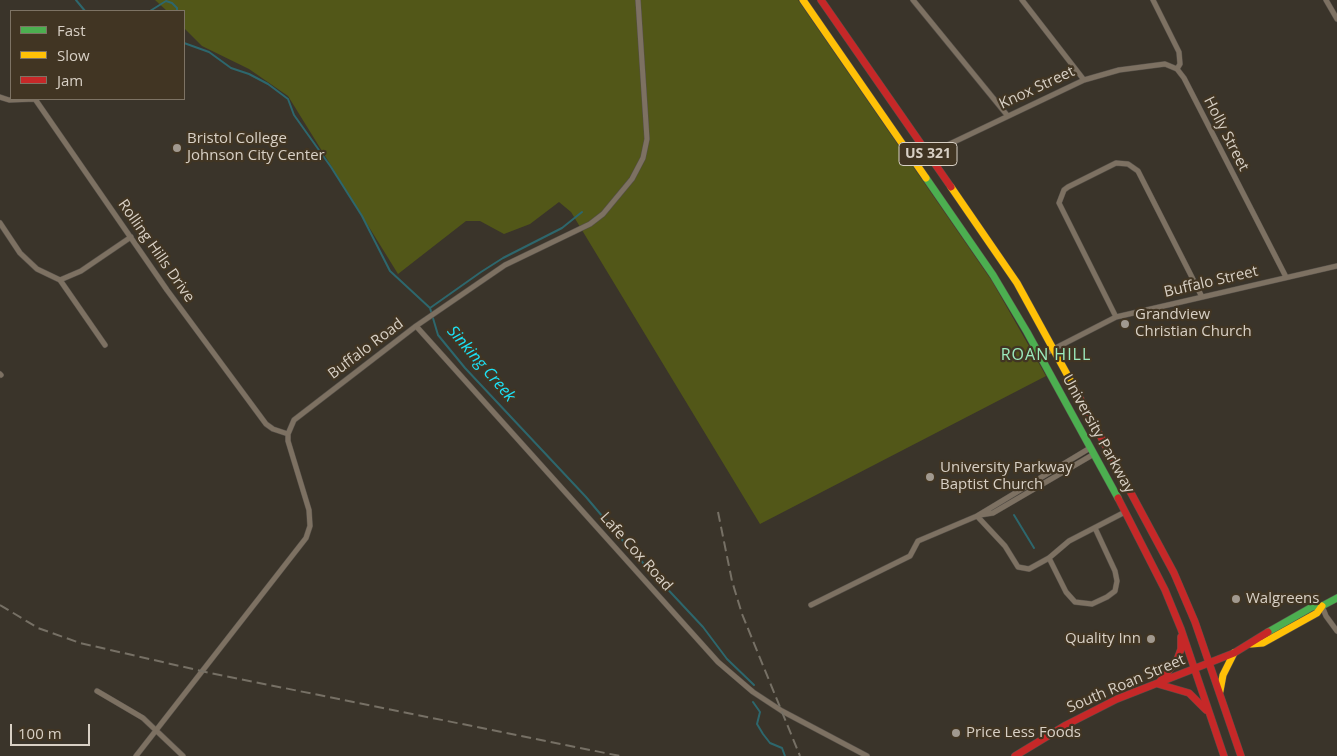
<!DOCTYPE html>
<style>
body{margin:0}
#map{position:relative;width:1337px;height:756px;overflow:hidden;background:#3a342a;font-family:"Open Sans",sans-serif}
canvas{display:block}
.legend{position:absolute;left:10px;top:10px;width:175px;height:90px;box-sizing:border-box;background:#413523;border:1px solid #7d7364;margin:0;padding:6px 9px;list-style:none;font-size:15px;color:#d8d0c5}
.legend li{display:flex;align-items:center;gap:10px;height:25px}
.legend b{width:25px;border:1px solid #7d7364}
.scale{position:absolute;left:10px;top:724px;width:80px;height:22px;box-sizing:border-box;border:2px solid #d8d0c5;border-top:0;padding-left:6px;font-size:15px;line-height:18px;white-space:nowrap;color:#d8d0c5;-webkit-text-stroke:4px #413523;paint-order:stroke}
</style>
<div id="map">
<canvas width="1337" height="756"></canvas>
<ul class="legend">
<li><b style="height:6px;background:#4caf50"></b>Fast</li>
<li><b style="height:6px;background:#ffc107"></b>Slow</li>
<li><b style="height:6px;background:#c62828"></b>Jam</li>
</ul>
<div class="scale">100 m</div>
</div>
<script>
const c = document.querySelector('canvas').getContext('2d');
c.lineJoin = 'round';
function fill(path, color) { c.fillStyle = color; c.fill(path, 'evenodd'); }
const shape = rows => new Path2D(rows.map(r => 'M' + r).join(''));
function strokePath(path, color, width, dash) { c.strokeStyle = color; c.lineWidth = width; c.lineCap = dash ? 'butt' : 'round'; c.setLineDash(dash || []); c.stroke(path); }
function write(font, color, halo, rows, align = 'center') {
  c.font = font + ' "Open Sans",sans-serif'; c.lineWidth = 4.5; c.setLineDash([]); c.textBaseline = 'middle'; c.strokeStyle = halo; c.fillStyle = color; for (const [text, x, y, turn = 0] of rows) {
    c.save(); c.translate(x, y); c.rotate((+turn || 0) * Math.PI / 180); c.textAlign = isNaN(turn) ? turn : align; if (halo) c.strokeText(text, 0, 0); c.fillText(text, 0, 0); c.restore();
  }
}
const green = shape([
 [155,0,798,0,992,281,1046,376,760,524,571,212,559,202,530,224,504,234,480,221,466,221,398,274,288,96,249,69,202,46,184,28,184,11,167,11]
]);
const stream = shape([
 [76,0,85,11],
 [150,11,166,1,172,3,177,8,177,11],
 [184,43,209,52,231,68,249,74,268,84,288,99,294,115,331,167,362,216,390,271,430,308,438,335,465,368,586,497,630,549,703,627,727,659,754,685],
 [430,308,481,272,503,258,562,228,582,212],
 [1014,515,1034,548],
 [753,702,760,712,757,724,763,734,770,743,782,748,785,756]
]);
const street = shape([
 [913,0,1007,115],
 [1022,0,1084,80],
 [1153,0,1179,52,1180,64,1177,69],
 [1326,0,1337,19],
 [0,97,9,100,35,99,167,290,266,424,273,429,288,434],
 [914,161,1084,80,1119,70,1165,64,1177,69,1184,78,1286,277],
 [0,223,20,253,37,269,60,280,105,345],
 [60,280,81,271,131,237],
 [1116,317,1059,203,1064,190,1068,187,1116,163,1128,164,1138,171,1202,297],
 [416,326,718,662,753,692,782,711,867,756],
 [1040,356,1116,317,1337,266],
 [0,374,1,375],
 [980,515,993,513,1094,454],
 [977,516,1005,546,1018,567,1029,569,1049,558,1069,541,1125,512],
 [1049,558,1066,592,1075,602,1092,604,1107,597,1115,591,1117,581,1115,571,1095,528],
 [811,605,910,556,918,541,977,516,1090,448],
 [1322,606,1326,616,1337,631],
 [97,691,143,718,183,756],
 [136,756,306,538,310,526,309,510,288,441,288,434,294,420,416,326,505,265,590,224,603,214,632,179,643,158,647,139,638,0]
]);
const fast = shape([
 [926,178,993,275,1027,332,1118,498],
 [1268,632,1312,607,1322,606,1337,598]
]);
const slow = shape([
 [803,0,926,178],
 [951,187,1017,283,1074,387],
 [1251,644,1263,643,1317,613,1322,606],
 [1220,691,1223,675,1234,653]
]);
const jam = shape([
 [821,0,951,187],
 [1074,387,1174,573,1195,622,1241,756],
 [1118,498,1165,590,1181,629,1224,756],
 [1181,637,1181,649,1177,660,1158,684,1189,693,1206,710],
 [1015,756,1066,725,1117,699,1234,653,1268,632]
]);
const rail = shape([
 [718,512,732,581,742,614,800,756],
 [0,605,38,628,80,643,210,673,620,756]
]);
const markers = [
 [177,148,5,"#a1998f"],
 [1125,324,5,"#a1998f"],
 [930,477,5,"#a1998f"],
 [1236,599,5,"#a1998f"],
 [1151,639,5,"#a1998f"],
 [956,733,5,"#a1998f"]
];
const shields = [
 [928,154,58]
];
const shieldNames = [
 ["US 321",928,154]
];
const streetNames = [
 ["Knox Street",1037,88,-25],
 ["Holly Street",1226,134,63],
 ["Rolling Hills Drive",156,251,55],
 ["Buffalo Street",1211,282,-13],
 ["Buffalo Road",366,349,-37],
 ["University Parkway",1098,434,61],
 ["Lafe Cox Road",636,552,48],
 ["South Roan Street",1126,684,-23]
];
const poiNames = [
 ["Bristol College",187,139],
 ["Johnson City Center",187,156],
 ["Grandview",1135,315],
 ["Christian Church",1135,332],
 ["University Parkway",940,468],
 ["Baptist Church",940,485],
 ["Walgreens",1246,599],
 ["Quality Inn",1141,639,"right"],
 ["Price Less Foods",966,733]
];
const neighbourhoodNames = [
 ["ROAN HILL",1046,355]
];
const waterNames = [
 ["Sinking Creek",481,364,49]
];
fill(green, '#525718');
strokePath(stream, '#2d676d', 2);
strokePath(street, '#554f48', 6);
strokePath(fast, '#554f48', 8);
strokePath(slow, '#554f48', 8);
strokePath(jam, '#554f48', 8);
strokePath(street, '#7d7162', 5);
strokePath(fast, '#4caf50', 7);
strokePath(slow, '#ffc107', 7);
strokePath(jam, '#c62828', 7);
strokePath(rail, '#767065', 2, [10, 5]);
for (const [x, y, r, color] of markers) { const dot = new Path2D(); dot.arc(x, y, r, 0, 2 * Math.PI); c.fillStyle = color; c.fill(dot); strokePath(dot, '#413523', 2); }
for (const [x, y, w] of shields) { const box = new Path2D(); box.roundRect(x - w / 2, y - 11.5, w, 23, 4); c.fillStyle = '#413523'; c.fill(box); strokePath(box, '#d8d0c5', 1); }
write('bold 14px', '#d8d0c5', null, shieldNames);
write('15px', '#d8d0c5', '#413523', streetNames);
write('15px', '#d8d0c5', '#413523', poiNames, 'left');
c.letterSpacing = '1px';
write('16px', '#9beabd', '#413523', neighbourhoodNames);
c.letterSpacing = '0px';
write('italic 16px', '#1de1f6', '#413523', waterNames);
</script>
